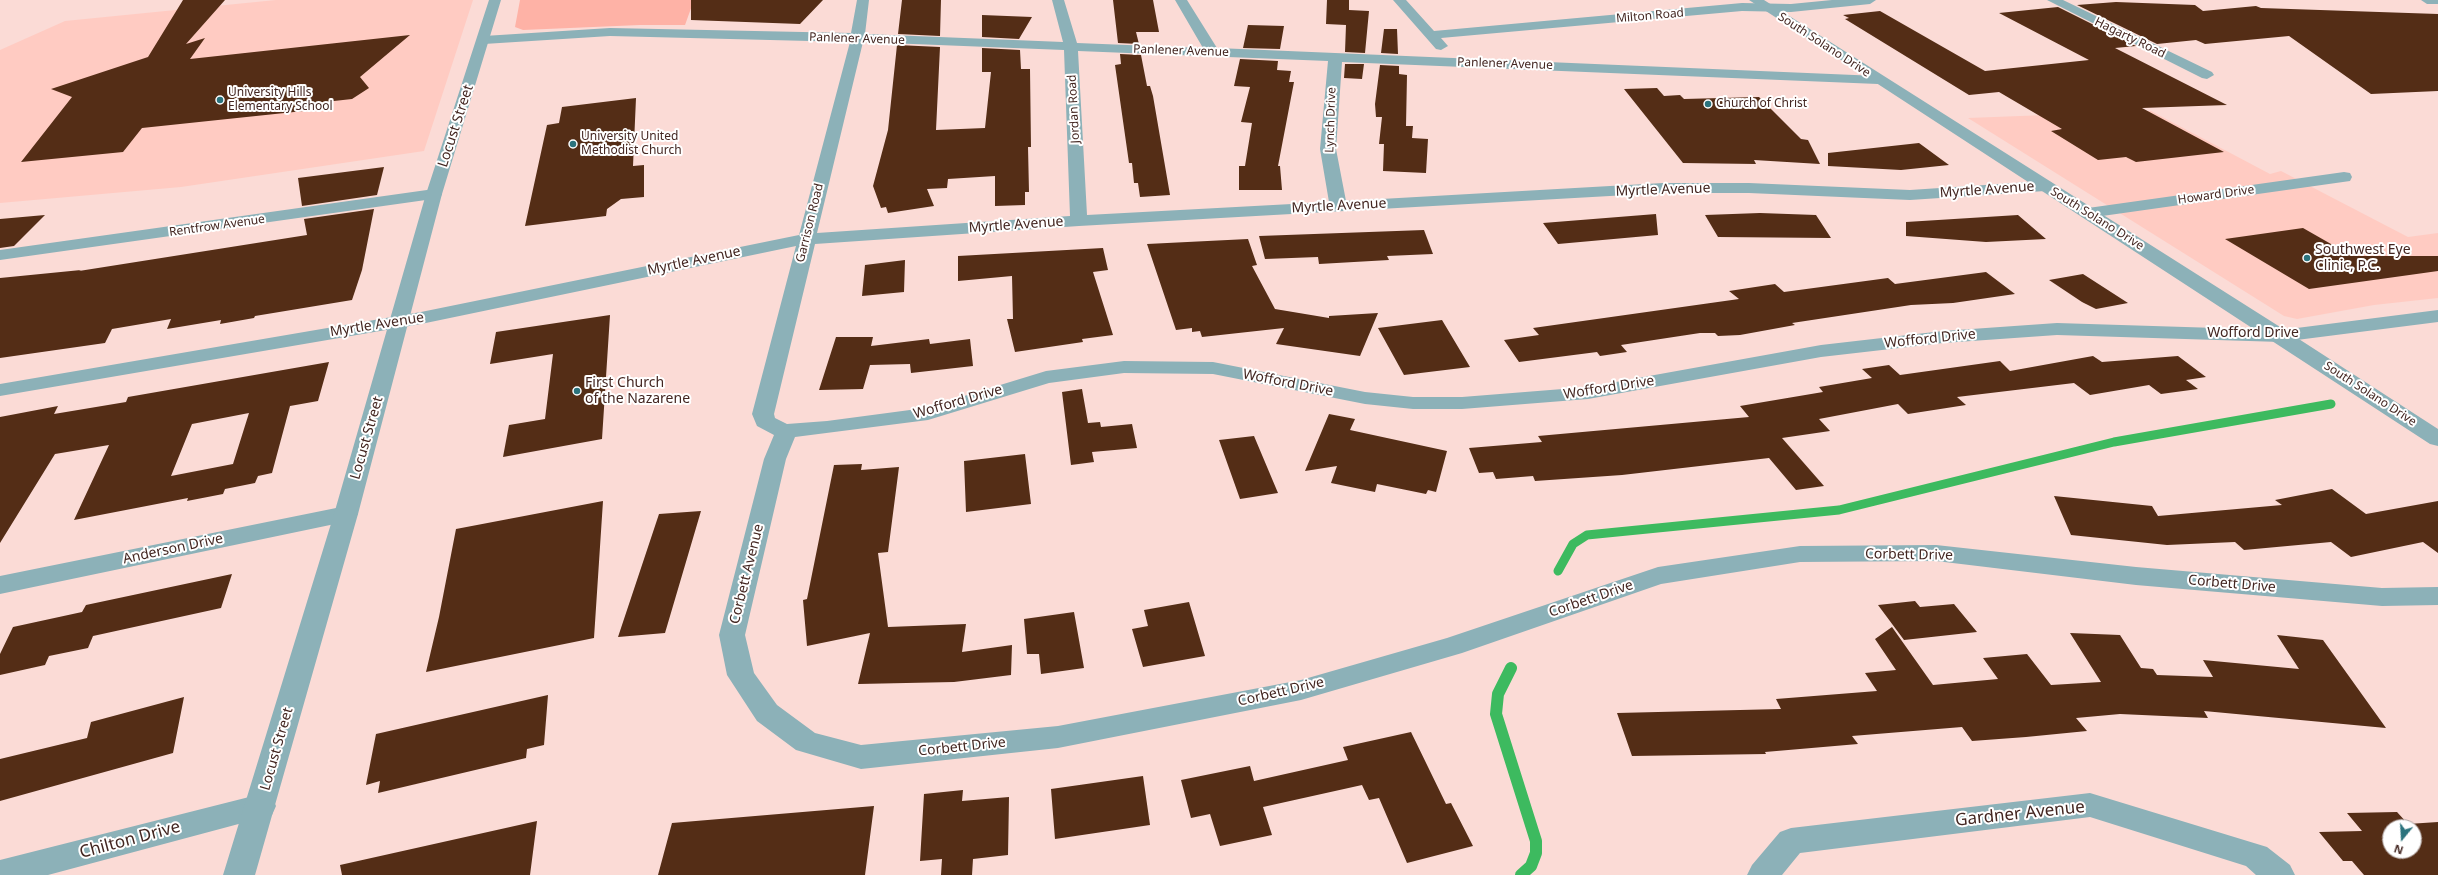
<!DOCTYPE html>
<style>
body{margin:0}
#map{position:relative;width:2438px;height:875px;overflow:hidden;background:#fbdbd6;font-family:"Noto Sans",sans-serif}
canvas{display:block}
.north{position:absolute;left:2382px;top:819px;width:40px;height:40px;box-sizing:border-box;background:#fff;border:1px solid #b4a8a6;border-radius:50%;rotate:198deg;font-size:11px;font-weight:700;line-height:16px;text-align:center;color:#432621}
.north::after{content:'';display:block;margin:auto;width:14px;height:18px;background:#2b737d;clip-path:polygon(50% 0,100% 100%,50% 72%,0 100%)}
</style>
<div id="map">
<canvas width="2438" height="875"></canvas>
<div class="north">N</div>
</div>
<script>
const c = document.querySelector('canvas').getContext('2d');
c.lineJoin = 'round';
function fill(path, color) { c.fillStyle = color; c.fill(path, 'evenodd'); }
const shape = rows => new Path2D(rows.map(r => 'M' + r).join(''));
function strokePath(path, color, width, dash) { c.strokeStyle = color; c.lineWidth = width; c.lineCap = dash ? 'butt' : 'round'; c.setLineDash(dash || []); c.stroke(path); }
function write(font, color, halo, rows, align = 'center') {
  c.font = font + ' "Noto Sans",sans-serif'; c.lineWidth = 4; c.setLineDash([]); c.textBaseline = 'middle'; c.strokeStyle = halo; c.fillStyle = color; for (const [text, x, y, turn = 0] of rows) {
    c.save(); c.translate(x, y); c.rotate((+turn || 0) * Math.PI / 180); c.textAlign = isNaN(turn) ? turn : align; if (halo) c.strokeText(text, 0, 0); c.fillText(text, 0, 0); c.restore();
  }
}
const built = shape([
 [276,0,473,0,424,151,181,187,0,203,0,50,65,21],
 [2151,111,2270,174,2281,171,2408,237,2438,233,2438,298,2374,305,2297,319,2284,316,1968,118]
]);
const green = shape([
 [520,0,694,0,685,25,640,25,523,30,515,27]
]);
const streamFar1 = shape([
 [1558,571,1573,544,1587,535,1839,510,2114,442,2331,404]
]);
const stream = shape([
 [1511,668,1498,694,1496,714,1536,841,1536,853,1531,866,1521,875]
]);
const building = shape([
 [183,0,225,0,186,44,205,38,190,59,410,35,360,77,369,88,352,99,316,103,313,110,142,128,123,152,21,162,72,97,51,89,148,57],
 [691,0,823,0,800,24,691,20],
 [902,0,941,0,940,36,898,34],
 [1113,0,1153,0,1159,32,1136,32,1139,44,1118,43],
 [1327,0,1349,0,1349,10,1369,11,1365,53,1345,52,1346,25,1326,24],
 [2116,2,2195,5,2203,11,2256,6,2261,8,2438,14,2438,91,2371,94,2289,36,2205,44,2196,40,2157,44,2077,5],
 [2058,7,2136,46,2115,48,2227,105,2142,108,2224,152,2136,162,2126,157,2098,160,2051,131,2062,129,1999,92,1969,95,1845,19,1849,18,1843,15,1880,11,1985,71,2089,60,1999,13],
 [982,15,1032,17,1019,39,982,37],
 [1248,25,1284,26,1280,49,1243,48],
 [1384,29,1397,29,1398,54,1381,53],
 [897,45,940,47,936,130,985,128,991,72,982,72,982,48,1020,50,1021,69,1030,69,1031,147,1028,147,1029,192,1025,192,1025,205,995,206,995,176,948,179,947,188,927,189,934,206,888,213,886,207,881,208,873,186,888,130],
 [1120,54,1141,55,1147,86,1150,86,1153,96,1170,195,1140,197,1138,183,1134,183,1132,163,1129,163,1115,65,1121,64],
 [1240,59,1278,61,1277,70,1291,71,1289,82,1294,82,1278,166,1280,166,1282,190,1239,190,1239,166,1245,166,1252,123,1241,122,1250,87,1234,86],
 [1345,64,1364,64,1362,79,1344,78],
 [1380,65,1399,66,1399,74,1407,75,1406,126,1413,126,1412,138,1428,139,1426,173,1383,171,1384,144,1379,144,1382,117,1376,117,1375,104],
 [1657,88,1664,96,1680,95,1684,99,1759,97,1801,139,1808,140,1820,164,1754,160,1756,164,1683,163,1624,89],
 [636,98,633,166,644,165,644,197,621,199,607,209,606,216,525,226,547,125,559,123,562,107],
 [1919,143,1949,165,1901,170,1828,166,1828,153],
 [384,167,377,195,302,206,298,178],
 [374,209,362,270,352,300,255,316,254,318,220,324,221,320,167,329,171,319,112,329,105,343,0,358,0,278,81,270,79,271,307,235,304,219],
 [1760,213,1816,215,1831,238,1718,237,1705,215],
 [1656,214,1658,235,1558,244,1543,223],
 [45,215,14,246,0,248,0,219],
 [2018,215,2046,239,1986,242,1906,236,1906,222],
 [2303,228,2352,256,2438,256,2438,271,2309,289,2225,239],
 [1424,230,1433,254,1387,256,1389,260,1319,264,1318,257,1265,259,1259,236],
 [1248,239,1257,265,1252,266,1275,309,1329,318,1329,316,1378,313,1360,356,1276,344,1284,328,1202,337,1200,331,1192,332,1192,328,1176,330,1147,244],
 [1103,248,1108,270,1093,272,1113,335,1082,339,1083,342,1015,352,1007,319,1013,319,1012,276,958,281,958,256],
 [905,260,904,292,862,296,865,265],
 [1986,272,2015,294,1953,303,1911,305,1792,323,1795,325,1740,335,1718,336,1715,333,1700,333,1621,345,1627,352,1600,356,1597,352,1519,362,1504,340,1539,335,1533,328,1739,299,1729,291,1775,284,1784,292,1888,278,1895,284],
 [2083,274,2128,303,2096,309,2082,302,2049,280],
 [610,315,602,439,503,457,509,425,545,419,553,354,490,364,496,332],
 [1442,320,1470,367,1404,375,1378,328],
 [836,337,873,337,871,346,929,339,930,344,970,339,973,366,911,373,910,364,870,365,863,389,819,390],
 [2093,356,2102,362,2178,356,2206,377,2186,380,2198,389,2161,394,2149,385,2090,395,2074,383,1957,397,1966,405,1908,414,1898,404,1819,419,1830,431,1782,438,1824,486,1796,490,1769,458,1622,475,1535,481,1533,476,1496,479,1493,472,1479,473,1469,448,1542,442,1538,436,1749,417,1740,406,1823,392,1819,387,1872,378,1862,369,1889,365,1900,375,2000,361,2010,371],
 [329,362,318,401,290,406,272,473,258,476,255,483,225,489,223,494,187,501,188,498,74,520,109,445,55,454,0,543,0,417,58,406,54,414,126,402,128,397],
 [249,413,233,464,171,476,192,424],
 [1082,389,1088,423,1100,422,1101,427,1132,424,1137,448,1092,452,1094,462,1071,465,1062,392],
 [1329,414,1355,419,1350,430,1447,451,1436,492,1428,490,1426,494,1377,484,1375,492,1331,483,1337,466,1305,471],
 [1254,436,1278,493,1240,499,1219,440],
 [1025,454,1031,504,966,512,964,461],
 [862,464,861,470,899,467,888,552,878,553,888,627,966,624,962,652,1012,645,1011,675,954,682,858,684,870,633,807,646,803,600,807,599,834,465],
 [2332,489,2366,514,2438,501,2438,553,2423,542,2351,557,2331,542,2244,550,2235,542,2167,545,2071,535,2054,496,2152,506,2158,516,2282,505,2275,500],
 [603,501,594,638,426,672,439,617,456,529],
 [701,511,665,633,618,637,659,514],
 [232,574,221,608,93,636,88,648,49,656,45,665,0,675,0,654,13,627,82,612,86,605],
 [1915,601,1920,607,1954,604,1977,632,1904,640,1878,605],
 [1189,602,1205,656,1143,667,1132,629,1148,626,1144,610],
 [1074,612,1084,668,1041,674,1039,654,1027,654,1024,619],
 [1892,627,1933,685,1998,679,1983,658,2027,654,2051,685,2101,682,2070,633,2120,635,2141,668,2153,669,2157,675,2213,677,2203,660,2299,669,2277,635,2323,640,2386,728,2204,711,2208,718,2120,714,2076,718,2087,731,2026,737,1972,741,1962,727,1852,736,1858,744,1765,752,1766,754,1632,756,1617,713,1781,709,1776,699,1877,691,1865,673,1896,670,1875,639],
 [548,695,544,745,527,749,526,758,378,793,380,781,366,785,376,734],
 [184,697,173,753,0,801,0,759,87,738,91,722],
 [1411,732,1446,804,1451,803,1473,846,1407,863,1379,798,1369,800,1362,785,1263,807,1272,835,1220,846,1210,814,1191,818,1181,780,1250,766,1254,781,1348,760,1343,747],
 [1143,776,1150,825,1055,839,1051,789],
 [963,790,962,801,1009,797,1008,855,973,859,972,875,941,875,942,859,920,861,924,794],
 [874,806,865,875,658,875,672,823],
 [2397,812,2408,824,2438,822,2438,875,2364,875,2352,861,2343,861,2319,832,2362,831,2347,813],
 [2390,827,2414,827,2414,851,2390,851],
 [537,821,530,875,342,875,340,865]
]);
const minor = shape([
 [857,0,869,0,865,34,1063,42,1052,0,1064,0,1077,43,1203,48,1175,0,1187,0,1217,48,1878,76,1885,80,1878,84,1342,62,1336,149,1346,201,1663,183,1749,183,1910,190,2045,181,2051,182,2053,186,2051,190,2045,191,1910,200,1749,193,1663,193,1079,226,815,244,774,414,775,418,787,424,827,421,925,408,1046,371,1124,361,1213,362,1365,392,1413,397,1462,397,1588,387,1821,345,1943,331,2057,323,2281,330,2438,310,2438,322,2281,342,2057,335,1943,343,1821,357,1588,399,1462,409,1413,409,1365,404,1213,374,1124,373,1049,383,928,420,795,437,786,459,745,635,754,673,777,705,815,733,861,745,1058,726,1301,680,1447,638,1658,567,1800,546,1936,545,2136,567,2382,588,2438,587,2438,605,2382,606,2136,585,1936,561,1800,562,1661,584,1462,653,1301,700,1058,748,861,769,796,750,757,721,727,675,719,635,764,459,774,435,757,426,752,414,796,246,421,324,0,396,0,384,421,312,799,235,850,42,610,36,484,44,477,40,484,36,610,28,851,33,857,0],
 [863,42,1064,50,1070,216,817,233,863,42],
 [1078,51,1328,61,1320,149,1329,202,1087,215,1078,51],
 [1393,0,1406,0,1434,31,1742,3,1791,4,1832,0,1876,0,1870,4,1791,12,1742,11,1441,38,1448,46,1441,50,1436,49,1393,0],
 [2047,0,2063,0,2212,72,2214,75,2207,79,2202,78,2047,0],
 [2421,0,2438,0,2438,4,2427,4,2421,0],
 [2344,172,2350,173,2352,177,2350,181,2088,218,2082,217,2079,213,2082,209,2088,208,2344,172],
 [434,189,440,190,442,194,440,198,0,260,0,250,434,189],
 [346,506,354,508,358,514,354,520,0,594,0,576,346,506],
 [2090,793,2267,847,2290,865,2295,875,2256,875,2246,866,2090,817,1800,853,1782,875,1747,875,1752,865,1780,832,1791,828,2090,793],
 [261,794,272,797,276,806,272,815,261,818,48,875,0,875,0,860,261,794]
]);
const tertiary = shape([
 [489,0,501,0,442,194,358,514,255,875,223,875,334,514,426,194,489,0],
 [1749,0,1764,0,2288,332,2438,429,2438,446,2430,444,1749,0]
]);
const markers = [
 [220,100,4,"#2b737d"],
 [1708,104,4,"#2b737d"],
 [573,144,4,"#2b737d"],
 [2307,258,4,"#2b737d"],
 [577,391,4,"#2b737d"]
];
const farStreetnames = [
 ["Milton Road",1650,16,-5],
 ["Hagarty Road",2130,38,26],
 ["Panlener Avenue",857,39,2],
 ["South Solano Drive",1824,45,33],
 ["Panlener Avenue",1181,51,2],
 ["Panlener Avenue",1505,64,2],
 ["Jordan Road",1074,109,-93],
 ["Lynch Drive",1331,120,-88],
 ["Howard Drive",2216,195,-8],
 ["South Solano Drive",2097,219,32],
 ["Garrison Road",810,223,-76],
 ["Rentfrow Avenue",217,226,-8],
 ["South Solano Drive",2370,394,33]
];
const farPoinames = [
 ["University Hills",228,93],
 ["Elementary School",228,107],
 ["Church of Christ",1716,104],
 ["University United",581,137],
 ["Methodist Church",581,151]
];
const streetNames = [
 ["Locust Street",456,126,-72],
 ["Myrtle Avenue",1663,190,-2],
 ["Myrtle Avenue",1987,190,-4],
 ["Myrtle Avenue",1339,206,-3],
 ["Myrtle Avenue",1016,225,-4],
 ["Myrtle Avenue",694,261,-12],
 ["Myrtle Avenue",377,325,-9],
 ["Wofford Drive",2253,333],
 ["Wofford Drive",1930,339,-6],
 ["Wofford Drive",1288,383,11],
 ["Wofford Drive",1609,388,-9],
 ["Wofford Drive",958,402,-16],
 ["Locust Street",367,438,-74],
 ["Anderson Drive",173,549,-12],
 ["Corbett Drive",1909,555,1],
 ["Corbett Avenue",747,574,-76],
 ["Corbett Drive",2232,584,5],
 ["Corbett Drive",1591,599,-19],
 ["Corbett Drive",1281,692,-13],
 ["Corbett Drive",962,747,-6],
 ["Locust Street",277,749,-74]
];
const poiNames = [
 ["Southwest Eye",2315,250],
 ["Clinic, P.C.",2315,266],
 ["First Church",585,383],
 ["of the Nazarene",585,399]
];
const nearStreetnames = [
 ["Gardner Avenue",2020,814,-6],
 ["Chilton Drive",130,840,-15]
];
fill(built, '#ffcbc2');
fill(green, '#feb2a6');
strokePath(streamFar1, '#3dba5f', 9);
strokePath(stream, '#3dba5f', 12);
fill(building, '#542d16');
fill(minor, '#8cb1b8');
fill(tertiary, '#8cb1b8');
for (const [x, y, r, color] of markers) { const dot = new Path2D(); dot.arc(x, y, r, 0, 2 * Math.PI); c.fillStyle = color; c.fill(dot); strokePath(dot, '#fff', 1.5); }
write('12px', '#432621', '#fff', farStreetnames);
write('12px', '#432621', '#fff', farPoinames, 'left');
write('14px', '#432621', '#fff', streetNames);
write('14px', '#432621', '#fff', poiNames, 'left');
write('17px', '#432621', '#fff', nearStreetnames);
</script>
